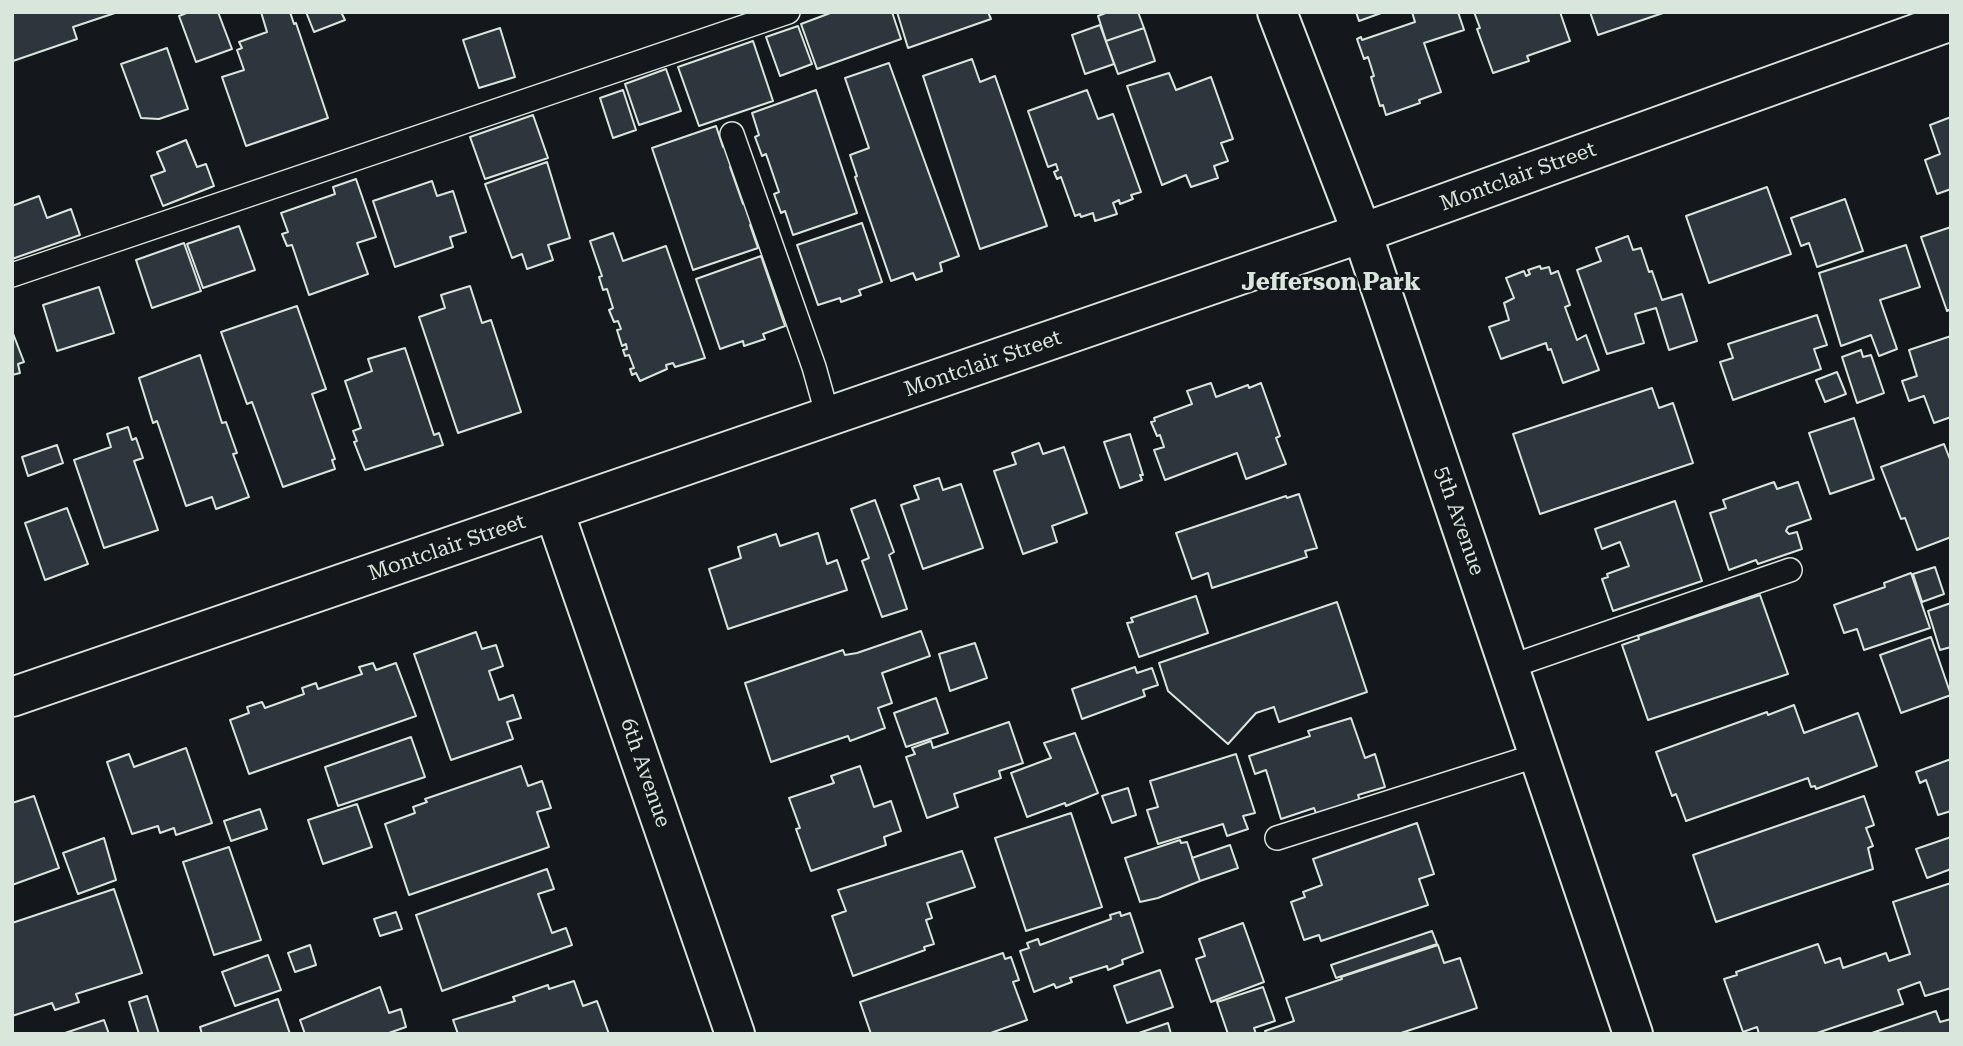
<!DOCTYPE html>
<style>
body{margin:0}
#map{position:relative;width:1963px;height:1046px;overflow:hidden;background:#14181c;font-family:"Roboto Serif",serif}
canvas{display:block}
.frame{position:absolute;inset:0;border:14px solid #d8e6dc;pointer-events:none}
</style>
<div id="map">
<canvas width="1963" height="1046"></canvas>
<div class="frame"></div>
</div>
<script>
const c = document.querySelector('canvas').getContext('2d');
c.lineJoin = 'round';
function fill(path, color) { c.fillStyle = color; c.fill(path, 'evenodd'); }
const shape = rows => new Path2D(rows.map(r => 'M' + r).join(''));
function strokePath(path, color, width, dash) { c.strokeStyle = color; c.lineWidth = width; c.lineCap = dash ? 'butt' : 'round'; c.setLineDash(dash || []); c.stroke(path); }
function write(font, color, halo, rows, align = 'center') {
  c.font = font + ' "Roboto Serif",serif'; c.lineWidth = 5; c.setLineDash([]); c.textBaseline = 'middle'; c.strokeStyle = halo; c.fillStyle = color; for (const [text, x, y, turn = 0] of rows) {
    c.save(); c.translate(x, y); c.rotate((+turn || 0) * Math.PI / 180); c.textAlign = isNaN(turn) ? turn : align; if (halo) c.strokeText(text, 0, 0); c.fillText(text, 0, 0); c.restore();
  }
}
const building = shape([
 [12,12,118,12,73,27,77,39,13,61,12,12],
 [189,12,218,12,232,49,196,62,179,16,189,12],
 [261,12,290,12,294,24,296,23,328,118,246,146,222,77,244,70,237,50,242,48,239,42,267,32,261,12],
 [306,12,341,12,345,20,314,32,306,12],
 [833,12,892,12,901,39,817,69,801,24,833,12],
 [897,12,988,12,991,19,908,48,897,12],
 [1108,12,1138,12,1144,28,1106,41,1098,16,1108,12],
 [1356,12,1384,12,1359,21,1356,12],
 [1412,12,1458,12,1464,30,1424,43,1441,92,1419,100,1420,103,1386,115,1383,105,1380,106,1371,77,1374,76,1368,57,1364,59,1357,39,1361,37,1362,40,1415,22,1412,12],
 [1474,12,1560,12,1570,41,1527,56,1529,61,1493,73,1477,29,1480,28,1474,12],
 [1590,12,1666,12,1598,35,1590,12],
 [1100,25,1114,64,1085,74,1072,35,1100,25],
 [798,26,812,64,780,76,766,37,798,26],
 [500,28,515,77,479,88,463,40,500,28],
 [1144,28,1155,61,1118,74,1106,41,1144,28],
 [753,41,773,101,699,126,678,67,753,41],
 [167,48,188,109,159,119,141,118,121,64,167,48],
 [972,59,980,82,995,76,1047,226,980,249,923,76,972,59],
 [889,63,959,256,940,263,942,271,916,280,913,273,891,281,855,177,857,176,850,155,869,148,845,78,889,63],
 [666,69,681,111,639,125,625,84,666,69],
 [1169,73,1176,90,1211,77,1233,139,1221,143,1228,161,1214,166,1218,178,1191,187,1186,175,1162,185,1127,86,1169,73],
 [623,90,636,130,613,138,600,98,623,90],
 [816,90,857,213,793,235,785,211,781,213,774,194,779,192,766,154,762,156,755,137,759,135,752,113,816,90],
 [1087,90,1098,119,1113,114,1141,192,1131,195,1133,199,1120,204,1119,200,1113,203,1117,214,1095,221,1093,213,1081,217,1080,214,1075,216,1061,177,1057,179,1054,172,1058,170,1056,164,1048,167,1028,111,1087,90],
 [533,115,548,158,485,179,470,137,533,115],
 [1951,117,1951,189,1937,194,1925,160,1940,154,1930,125,1951,117],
 [716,126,723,147,727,145,734,165,730,167,743,204,748,203,755,224,750,225,758,248,693,270,652,148,716,126],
 [186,140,197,167,206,164,214,186,163,206,151,176,165,171,157,152,186,140],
 [547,162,570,238,548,245,553,260,527,269,522,254,512,258,485,184,547,162],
 [356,179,376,237,357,243,368,274,309,295,292,245,287,246,282,234,288,232,281,213,335,194,333,187,356,179],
 [432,181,437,196,453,191,466,232,450,237,453,247,395,267,373,201,432,181],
 [1767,187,1791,254,1709,283,1686,216,1767,187],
 [39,196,47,218,71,209,80,235,12,259,12,206,39,196],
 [1845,199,1863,251,1817,267,1809,243,1801,246,1791,218,1845,199],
 [862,223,882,282,859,290,861,295,841,302,840,298,818,305,797,245,862,223],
 [239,226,255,270,203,288,187,244,239,226],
 [1951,227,1951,309,1947,311,1921,237,1951,227],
 [613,233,623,261,666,246,705,358,675,367,673,363,666,365,667,369,640,381,636,373,632,375,630,369,634,368,629,355,625,356,623,350,627,349,626,344,622,346,617,330,621,329,618,321,614,322,609,310,613,308,607,289,603,290,599,277,602,276,590,241,613,233],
 [1628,236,1633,250,1641,248,1649,272,1652,271,1662,300,1682,294,1697,341,1669,350,1656,308,1635,314,1644,343,1607,354,1577,270,1601,261,1596,248,1628,236],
 [184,243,201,291,152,308,136,260,184,243],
 [1906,245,1920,287,1880,300,1897,349,1879,356,1871,335,1841,346,1819,273,1906,245],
 [761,256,785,326,763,334,765,339,744,346,743,341,720,349,696,279,761,256],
 [1540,266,1541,269,1549,267,1551,274,1558,271,1570,305,1565,307,1577,340,1586,335,1599,370,1563,383,1551,349,1548,350,1546,343,1501,359,1489,327,1509,320,1504,303,1514,298,1506,278,1524,271,1526,276,1530,274,1528,270,1540,266],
 [470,286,482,323,491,320,521,412,458,433,419,317,445,308,441,295,470,286],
 [99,287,114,333,57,351,43,305,99,287],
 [297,306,326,389,312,394,335,459,332,460,335,469,283,487,252,402,247,404,221,332,297,306],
 [1817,315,1827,345,1814,349,1821,369,1733,400,1720,362,1733,358,1728,344,1817,315],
 [12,331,24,362,18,364,20,373,12,375,12,331],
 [1951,336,1951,417,1934,423,1924,396,1909,401,1902,381,1917,376,1909,350,1951,336],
 [405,348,434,435,439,433,443,445,365,470,354,442,357,441,353,431,361,428,345,381,372,371,368,359,405,348],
 [1861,350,1863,357,1871,355,1884,393,1857,403,1842,357,1861,350],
 [200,355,222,423,226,422,237,453,233,454,249,497,216,509,212,497,186,506,157,421,153,423,139,378,200,355],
 [1837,372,1846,394,1825,402,1816,380,1837,372],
 [1211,383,1216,397,1248,385,1249,388,1261,383,1280,436,1276,438,1286,464,1246,479,1237,453,1165,480,1154,450,1164,447,1160,435,1157,436,1151,422,1155,421,1154,418,1192,404,1187,391,1211,383],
 [1652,388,1659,408,1673,403,1693,463,1540,514,1513,434,1652,388],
 [1854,418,1874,479,1830,494,1809,433,1854,418],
 [128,427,132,440,136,438,143,458,134,461,158,530,104,548,74,460,111,447,107,434,128,427],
 [1130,434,1143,475,1140,475,1142,480,1120,488,1104,442,1130,434],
 [1039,443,1043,454,1064,447,1087,513,1052,526,1057,542,1023,554,994,471,1016,464,1012,453,1039,443],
 [1944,444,1951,462,1951,537,1917,550,1905,518,1901,519,1881,467,1944,444],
 [57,445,63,463,28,476,22,457,57,445],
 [939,478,943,490,961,484,983,548,923,569,901,505,919,499,914,486,939,478],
 [1774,482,1777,489,1798,482,1811,519,1788,527,1786,531,1789,534,1797,532,1802,549,1758,564,1756,560,1729,570,1710,513,1726,508,1723,500,1774,482],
 [1299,494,1317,548,1305,551,1307,557,1212,588,1208,573,1192,579,1176,533,1286,496,1287,498,1299,494],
 [875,500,894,552,889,555,907,609,882,617,862,561,869,558,851,509,875,500],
 [1675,501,1702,581,1613,611,1602,579,1608,577,1607,574,1629,566,1620,542,1602,549,1595,529,1675,501],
 [67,508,88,564,45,580,25,523,67,508],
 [818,533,827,564,837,560,847,590,728,629,709,569,741,558,738,547,776,534,780,546,818,533],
 [1935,567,1944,594,1922,602,1913,574,1935,567],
 [1911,573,1930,628,1864,650,1857,629,1844,633,1834,605,1885,587,1884,583,1911,573],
 [1760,595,1788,674,1648,720,1622,645,1639,639,1638,636,1760,595],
 [1196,596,1208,633,1139,657,1127,623,1133,622,1131,618,1196,596],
 [1337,602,1367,692,1279,722,1274,707,1256,713,1228,744,1168,691,1159,663,1337,602],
 [1951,603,1951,647,1940,650,1928,611,1951,603],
 [921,631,930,656,882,673,892,703,878,708,885,728,850,741,848,736,771,762,745,683,843,650,845,655,857,653,921,631],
 [476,632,482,649,496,645,503,666,489,671,499,700,513,695,521,718,507,722,513,739,451,760,414,654,476,632],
 [1931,637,1951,695,1901,713,1880,655,1931,637],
 [975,643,987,678,950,691,939,654,975,643],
 [373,663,376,670,396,663,416,716,249,774,230,720,249,713,247,707,262,702,265,708,304,694,302,688,316,683,318,689,362,674,359,667,373,663],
 [1135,667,1137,673,1152,668,1158,685,1143,690,1145,696,1082,719,1072,689,1135,667],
 [936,698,948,733,906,747,894,713,936,698],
 [1794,705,1804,733,1858,713,1877,766,1816,789,1815,786,1811,787,1808,778,1686,821,1676,794,1672,796,1656,752,1767,712,1768,715,1794,705],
 [1351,718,1365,758,1375,754,1385,787,1358,795,1362,806,1317,816,1314,808,1281,819,1266,770,1255,774,1249,756,1310,736,1308,731,1351,718],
 [1009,722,1023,763,999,771,1001,778,954,794,958,807,927,818,906,757,915,754,912,748,931,741,933,748,1009,722],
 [1075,733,1098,793,1066,806,1065,803,1027,817,1011,773,1051,758,1044,743,1075,733],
 [411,737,425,777,338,806,325,767,411,737],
 [186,748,212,823,176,835,174,828,160,833,158,826,132,834,107,762,129,754,134,767,186,748],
 [1236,754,1255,813,1243,816,1248,829,1227,836,1223,824,1158,844,1147,810,1158,807,1150,781,1236,754],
 [1951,759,1951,811,1938,815,1926,780,1920,783,1916,772,1951,759],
 [521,766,528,786,542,781,551,808,537,812,549,847,409,895,385,824,415,813,413,807,427,802,425,799,521,766],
 [860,766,874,807,891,801,901,831,884,837,886,845,811,871,796,829,800,828,789,798,834,783,831,776,860,766],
 [1128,788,1136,815,1112,823,1102,796,1128,788],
 [34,796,59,868,12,885,12,803,34,796],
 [1864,796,1874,825,1866,828,1873,846,1868,848,1873,869,1716,922,1693,855,1864,796],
 [357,804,372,847,323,864,308,820,357,804],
 [260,809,267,829,231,841,224,821,260,809],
 [1071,813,1102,907,1026,931,995,838,1071,813],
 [1417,823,1434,874,1419,879,1428,905,1321,941,1319,935,1304,940,1291,902,1305,897,1303,892,1322,885,1313,859,1417,823],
 [1951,837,1951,869,1927,878,1916,849,1951,837],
 [104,838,116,880,78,894,63,853,104,838],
 [1180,840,1181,843,1187,842,1200,881,1158,898,1140,902,1125,858,1180,840],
 [1230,845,1238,868,1200,881,1192,858,1230,845],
 [229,847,261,940,214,955,183,862,229,847],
 [962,851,975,887,927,903,932,918,926,920,934,944,924,947,925,950,853,976,832,916,846,911,838,890,962,851],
 [547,869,554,889,538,894,552,933,566,928,572,945,442,991,416,915,547,869],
 [1951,883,1951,988,1925,996,1920,982,1898,990,1903,1004,1814,1034,1759,1034,1757,1027,1743,1032,1724,979,1737,975,1736,972,1818,944,1825,963,1840,958,1843,968,1886,953,1889,961,1910,954,1893,902,1951,883],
 [114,889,142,973,76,994,79,1002,55,1010,52,1003,12,1016,12,923,114,889],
 [396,912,402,929,380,936,374,919,396,912],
 [1120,912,1121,916,1130,913,1143,952,1122,960,1123,964,1108,970,1107,966,1070,978,1072,982,1056,988,1054,984,1034,992,1020,951,1029,948,1027,943,1038,939,1040,945,1111,919,1110,915,1120,912],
 [1243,923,1264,982,1211,1002,1196,959,1205,956,1199,939,1243,923],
 [1432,931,1437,944,1336,978,1331,965,1432,931],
 [310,945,316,965,295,972,288,953,310,945],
 [1438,945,1444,963,1460,958,1477,1008,1398,1034,1266,1034,1265,1031,1294,1021,1286,998,1342,979,1341,977,1438,945],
 [1003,953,1005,959,1011,957,1019,980,1013,982,1027,1020,988,1034,871,1034,860,1002,1003,953],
 [268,955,281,990,235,1006,222,972,268,955],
 [1160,970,1173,1007,1127,1023,1114,986,1160,970],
 [574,981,583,1006,597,1001,609,1034,458,1034,453,1020,515,1001,513,997,548,985,549,989,574,981],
 [380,987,389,1013,401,1009,406,1027,386,1034,305,1034,300,1020,380,987],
 [1263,987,1275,1021,1254,1028,1256,1034,1228,1034,1217,1002,1263,987],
 [147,996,159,1034,139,1034,129,1002,147,996],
 [278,999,290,1034,202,1034,200,1027,278,999],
 [1936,1011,1940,1022,1951,1019,1951,1034,1869,1034,1936,1011],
 [104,1020,109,1034,62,1034,104,1020],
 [1168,1023,1171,1034,1136,1034,1168,1023]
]);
const lane = shape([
 [732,134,814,367,828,417],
 [12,275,788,12],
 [1509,667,1790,570],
 [1277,838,1538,755]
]);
const street = shape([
 [1277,12,1362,233,1633,1034],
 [554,511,735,1034]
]);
const secondary = shape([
 [12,697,1362,233,1951,21]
]);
const streetNames = [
 ["Montclair Street",1518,177,-20],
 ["Montclair Street",983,364,-19],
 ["5th Avenue",1459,521,71],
 ["Montclair Street",447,548,-19],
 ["6th Avenue",645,773,71]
];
const quarterNames = [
 ["Jefferson Park",1331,283]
];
fill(building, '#2c363c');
strokePath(building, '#d8e6dc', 2);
strokePath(lane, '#d8e6dc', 26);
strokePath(street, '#d8e6dc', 42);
strokePath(secondary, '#d8e6dc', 42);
strokePath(lane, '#14181c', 23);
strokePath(street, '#14181c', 38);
strokePath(secondary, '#14181c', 38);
write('21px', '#d8e6dc', '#14181c', streetNames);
write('bold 24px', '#d8e6dc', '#14181c', quarterNames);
</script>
